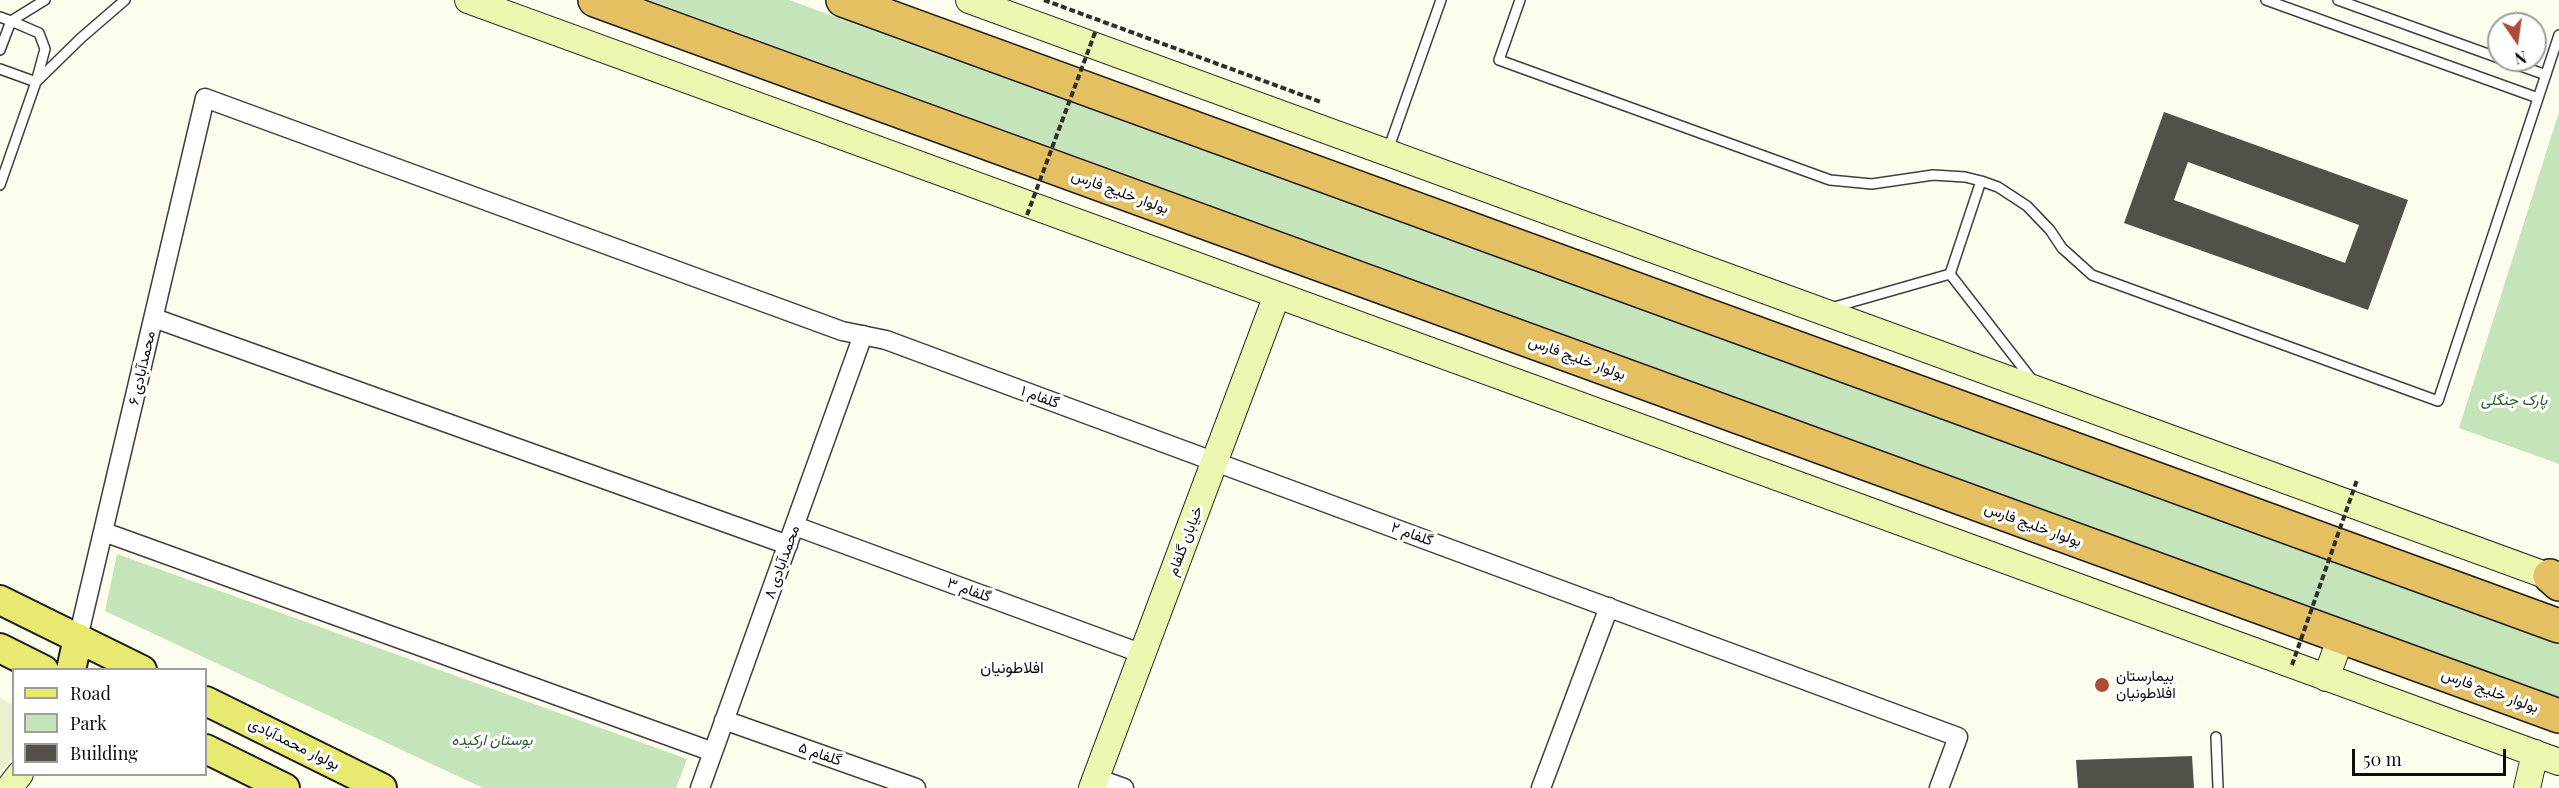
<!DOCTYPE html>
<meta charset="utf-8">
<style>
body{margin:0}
#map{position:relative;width:2559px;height:788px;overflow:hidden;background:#fcfded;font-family:"Playfair Display",serif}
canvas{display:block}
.legend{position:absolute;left:12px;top:668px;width:195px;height:108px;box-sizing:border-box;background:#fff;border:2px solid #9e9e9e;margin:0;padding:8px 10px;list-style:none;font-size:18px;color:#0c0c0c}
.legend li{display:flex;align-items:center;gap:12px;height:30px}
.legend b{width:30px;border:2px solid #9e9e9e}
.north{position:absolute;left:2487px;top:12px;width:60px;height:60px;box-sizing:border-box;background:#fff;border:2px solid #9e9e9e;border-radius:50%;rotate:167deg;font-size:16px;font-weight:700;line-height:24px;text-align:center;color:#0c0c0c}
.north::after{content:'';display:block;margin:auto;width:21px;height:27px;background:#ad4d33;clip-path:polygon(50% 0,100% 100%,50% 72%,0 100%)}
.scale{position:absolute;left:2352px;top:749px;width:154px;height:27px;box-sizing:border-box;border:3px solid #0c0c0c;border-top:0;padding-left:8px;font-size:18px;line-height:21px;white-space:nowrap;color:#0c0c0c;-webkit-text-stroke:4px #fff;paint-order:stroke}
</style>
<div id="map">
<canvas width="2559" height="788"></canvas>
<ul class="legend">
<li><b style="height:8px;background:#e8ea70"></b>Road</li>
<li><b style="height:16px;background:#c5e4ba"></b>Park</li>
<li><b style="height:16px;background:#53504a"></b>Building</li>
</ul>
<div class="north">N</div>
<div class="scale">50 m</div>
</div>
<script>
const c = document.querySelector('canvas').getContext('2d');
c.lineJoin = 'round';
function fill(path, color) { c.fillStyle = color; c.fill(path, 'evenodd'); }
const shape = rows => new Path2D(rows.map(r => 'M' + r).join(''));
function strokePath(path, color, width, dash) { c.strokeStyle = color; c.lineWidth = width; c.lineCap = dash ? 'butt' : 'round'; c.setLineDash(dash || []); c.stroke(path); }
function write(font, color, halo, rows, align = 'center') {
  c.font = font + ' "Playfair Display",Vazirmatn,serif'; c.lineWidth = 6; c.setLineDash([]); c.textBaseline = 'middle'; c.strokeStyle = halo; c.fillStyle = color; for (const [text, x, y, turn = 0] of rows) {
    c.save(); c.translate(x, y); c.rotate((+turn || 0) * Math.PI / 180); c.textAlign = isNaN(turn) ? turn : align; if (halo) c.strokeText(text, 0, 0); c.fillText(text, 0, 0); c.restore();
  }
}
const farmland = shape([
 [0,698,13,705,14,756,0,773]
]);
const green = shape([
 [649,0,789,0,2559,645,2559,697],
 [2559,112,2559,464,2459,428],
 [117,554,687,759,676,788,483,788,105,611]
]);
const building = shape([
 [2164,112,2408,200,2368,310,2124,223],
 [2188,162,2359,225,2345,263,2174,200],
 [2192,756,2194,788,2078,788,2076,760]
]);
const path = shape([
 [1044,0,1321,102]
]);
const lane = shape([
 [1520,0,1499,60,1830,180,1872,184,1933,175,1965,177,1981,181,1998,187,2027,206,2050,230,2062,248,2092,275,2438,401,2559,35],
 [2266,0,2538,98],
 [2338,0,2499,58],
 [0,17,11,21,45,0],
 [0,50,11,21,39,33,45,49,36,82,0,69],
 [2504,60,2546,75],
 [1388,150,1441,0],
 [0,185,36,82,81,38,125,0],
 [1950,274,2033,381],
 [1950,274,1981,181],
 [1831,308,1950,274],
 [2216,737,2218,788]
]);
const street = shape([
 [154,318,788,545],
 [795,526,1143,654],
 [104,532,713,752],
 [78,638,205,98,842,331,886,340,1958,737,1939,788],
 [724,720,916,788],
 [1096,778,1124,788],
 [700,788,863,335],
 [1541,788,1609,607]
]);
const secondary = shape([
 [468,0,2559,762],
 [969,0,2559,580],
 [2326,678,2341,637],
 [9,788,20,774],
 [1092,788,1277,295],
 [2527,788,2535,753]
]);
const primary = shape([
 [0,600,142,670],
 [0,648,44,670],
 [71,670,78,638],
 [206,701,382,788],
 [206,749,285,788]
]);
const highway = shape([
 [595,0,2559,716],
 [843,0,2559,626],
 [2550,576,2559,584]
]);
const pathBridge = shape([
 [1027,215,1096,30],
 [2292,665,2357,480]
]);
const markers = [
 [2102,685,8,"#ad4d33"]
];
const streetNames = [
 ["بولوار خلیج فارس",1120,192,20],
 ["بولوار خلیج فارس",1577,358,20],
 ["محمدآبادی ۶",142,368,-77],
 ["گلفام ۱",1040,397,20],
 ["بولوار خلیج فارس",2033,525,20],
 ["گلفام ۲",1412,534,20],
 ["خیابان گلفام",1185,541,-69],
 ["محمدآبادی ۸",782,562,-70],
 ["گلفام ۳",969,590,20],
 ["بولوار خلیج فارس",2490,691,20],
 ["بولوار محمدآبادی",294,744,26],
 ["گلفام ۵",820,754,19]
];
const parkNames = [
 ["پارک جنگلی",2514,400],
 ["بوستان ارکیده",492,740]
];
const poiNames = [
 ["بیمارستان",2116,676],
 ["افلاطونیان",2116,693]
];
const neighbourhoodNames = [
 ["افلاطونیان",1012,668]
];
fill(farmland, '#ebf0d0');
fill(green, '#c5e4ba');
fill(building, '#53504a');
strokePath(lane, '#3f3f3f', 12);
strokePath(street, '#3f3f3f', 21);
strokePath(secondary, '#2e2e2e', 28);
strokePath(primary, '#1d1d1d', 32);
strokePath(highway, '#1d1d1d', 36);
strokePath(path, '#2e2e2e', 4, [6, 3]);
strokePath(lane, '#fff', 9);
strokePath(street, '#fff', 18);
strokePath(secondary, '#ecf6af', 26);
strokePath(primary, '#e8ea70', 28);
strokePath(highway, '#e5c063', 33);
strokePath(pathBridge, '#2e2e2e', 4, [6, 3]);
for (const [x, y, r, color] of markers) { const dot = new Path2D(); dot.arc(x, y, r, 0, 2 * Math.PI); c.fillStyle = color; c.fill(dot); strokePath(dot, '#fff', 2); }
write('15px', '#0c0c0c', '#fff', streetNames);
write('italic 15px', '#245c27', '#fff', parkNames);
write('15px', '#0c0c0c', '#fff', poiNames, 'left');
write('16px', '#0c0c0c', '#fff', neighbourhoodNames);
</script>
